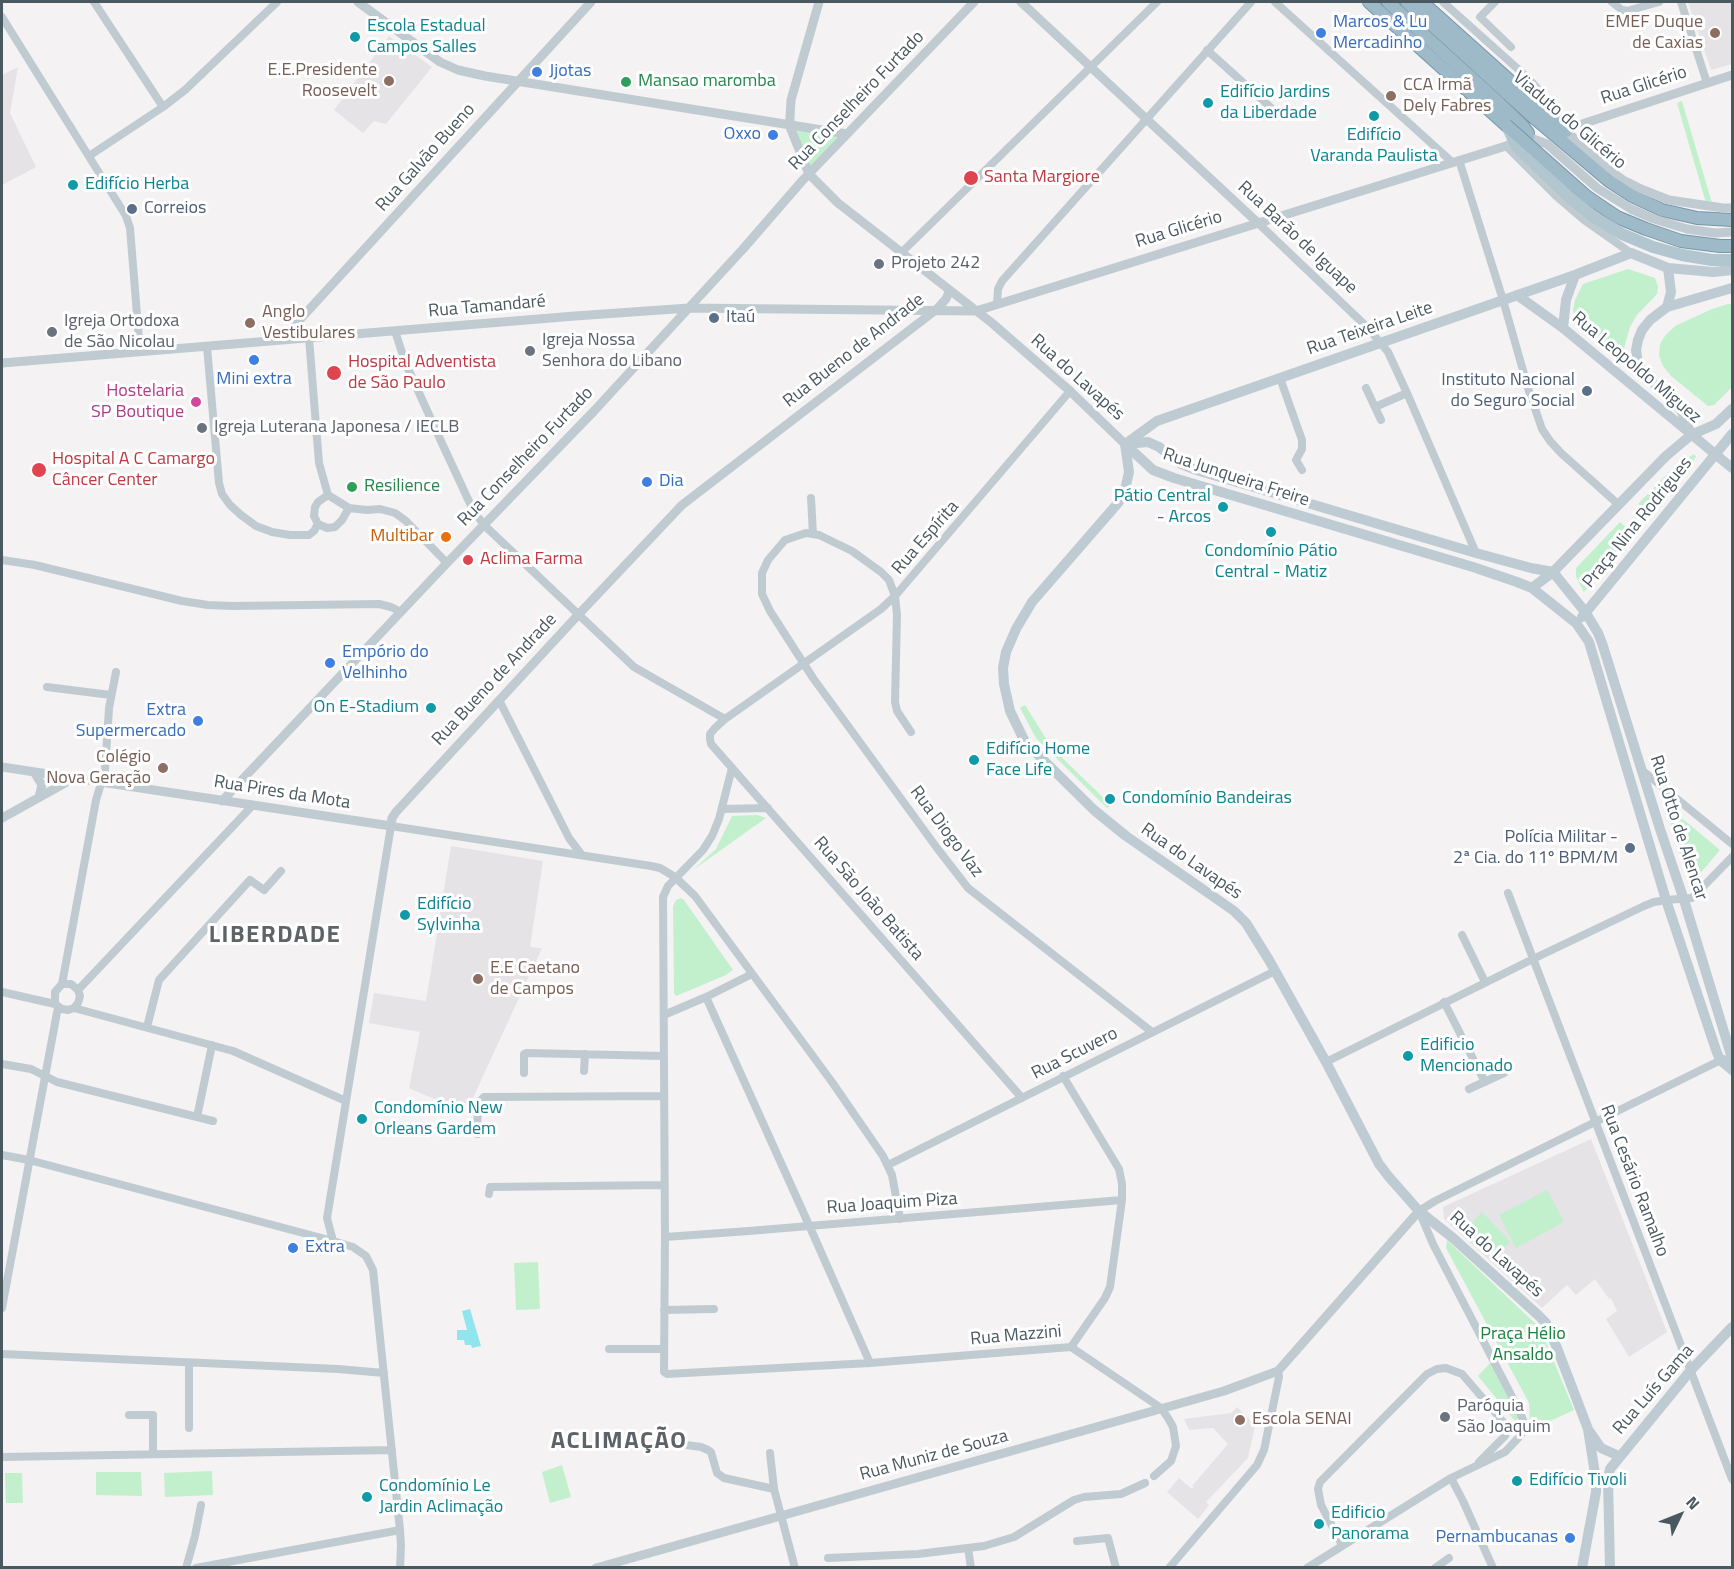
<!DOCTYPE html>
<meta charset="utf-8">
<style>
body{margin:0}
#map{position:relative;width:1734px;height:1569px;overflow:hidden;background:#f4f2f2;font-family:"Titillium Web",sans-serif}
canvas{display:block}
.frame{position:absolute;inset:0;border:3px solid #4a5860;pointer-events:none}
.north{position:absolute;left:1650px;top:1485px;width:60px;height:60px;-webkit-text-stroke:4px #fff;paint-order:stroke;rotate:47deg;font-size:16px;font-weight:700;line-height:24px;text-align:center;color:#4a5860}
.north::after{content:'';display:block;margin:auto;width:21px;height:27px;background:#4a5860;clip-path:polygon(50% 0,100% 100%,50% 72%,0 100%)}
</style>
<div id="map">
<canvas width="1734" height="1569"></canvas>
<div class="frame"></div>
<div class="north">N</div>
</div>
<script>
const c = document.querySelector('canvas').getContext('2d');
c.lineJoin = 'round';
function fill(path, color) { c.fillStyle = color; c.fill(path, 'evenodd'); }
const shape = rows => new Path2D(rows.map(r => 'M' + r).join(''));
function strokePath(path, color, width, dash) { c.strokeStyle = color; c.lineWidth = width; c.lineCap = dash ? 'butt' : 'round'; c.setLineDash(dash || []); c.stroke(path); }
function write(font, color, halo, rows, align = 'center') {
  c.font = font + ' "Titillium Web",sans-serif'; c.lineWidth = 6; c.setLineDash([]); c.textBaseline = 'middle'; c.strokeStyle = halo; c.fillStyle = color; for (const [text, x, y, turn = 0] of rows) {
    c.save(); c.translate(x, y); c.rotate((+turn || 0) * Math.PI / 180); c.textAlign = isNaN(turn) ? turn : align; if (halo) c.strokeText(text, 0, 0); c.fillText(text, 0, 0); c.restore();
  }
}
const education = shape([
 [1688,2,1732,2,1732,64,1711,70],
 [389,36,432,67,386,124,374,121,363,133,334,110],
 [18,67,10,113,36,167,2,185,2,75],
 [451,846,543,861,530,947,542,948,466,1113,409,1088,420,1032,369,1023,374,993,426,1001],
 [1591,1139,1667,1332,1629,1357,1606,1319,1617,1311,1611,1298,1609,1299,1595,1279,1576,1295,1567,1285,1542,1308,1444,1219,1443,1207],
 [1237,1407,1255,1425,1248,1458,1206,1502,1209,1505,1198,1519,1167,1492,1179,1478,1192,1489,1194,1487,1192,1486,1228,1444,1213,1428,1189,1430,1184,1419,1231,1413]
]);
const green = shape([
 [1682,101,1712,203,1706,203,1677,103],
 [795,129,841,135,810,169],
 [1628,269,1655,278,1658,287,1657,294,1637,315,1630,327,1624,348,1625,364,1576,320,1573,310,1575,300,1583,284],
 [1728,304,1732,304,1732,387,1714,405,1708,406,1671,376,1663,366,1659,356,1660,344,1665,336,1675,326,1712,309],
 [1694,454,1696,457,1649,514,1638,504,1673,468],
 [1620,522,1632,533,1584,592,1576,577,1576,568],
 [1025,705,1052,748,1111,805,1107,808,1036,738,1020,708],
 [1665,804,1720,850,1693,882,1689,884],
 [757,815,766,818,693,870,716,849,732,816],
 [681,898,684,900,733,970,726,975,676,996,674,993,673,906,676,900],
 [1547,1190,1564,1222,1516,1248,1499,1215],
 [1482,1212,1507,1238,1510,1242,1495,1257,1466,1229],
 [1447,1240,1540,1328,1574,1410,1548,1422,1543,1430,1530,1428,1529,1403,1446,1248],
 [538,1262,540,1309,516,1310,514,1263],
 [1492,1361,1520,1417,1515,1421,1478,1376],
 [562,1465,571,1497,550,1503,542,1472],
 [212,1471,213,1495,165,1497,164,1473],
 [96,1472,141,1472,142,1496,96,1495],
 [5,1473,22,1473,23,1503,6,1503]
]);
const water = shape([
 [470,1309,481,1346,472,1348,471,1345,465,1345,464,1340,457,1340,457,1330,467,1330,462,1311]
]);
const minor = shape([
 [94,2,163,107],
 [1275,2,1452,162],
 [1443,2,1528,78,1544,96,1559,119],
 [1495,2,1480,17,1511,47],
 [1612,2,1622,10,1627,11,1659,2],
 [1681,2,1707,83],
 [2,17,126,216,130,228,140,352],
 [1207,50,1279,115],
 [1506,146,1556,196,1584,220,1631,253],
 [89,156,163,107,185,90,277,2],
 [1459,160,1503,300,1528,388,1542,429,1550,441,1561,453,1619,505],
 [1258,223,1368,328,1388,352,1407,393,1476,553],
 [901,253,1157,2],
 [997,304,998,289,1002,281,1251,2],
 [395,331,405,362,440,439,473,510,484,525,634,667,725,719],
 [309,338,319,463,328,495,349,508,367,510,380,509,395,513,406,521,447,563],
 [207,347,219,483,222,494,230,505,241,515,256,526,272,532,290,535,309,535,314,531,318,524],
 [1280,378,1302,440,1302,449,1296,460,1302,470],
 [1366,388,1381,420],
 [1375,407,1407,393],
 [811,498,813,534],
 [318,524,327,528,335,527,342,520,349,508],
 [318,524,314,516,315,507,318,502,328,495],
 [2,560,35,565,182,601,208,605,232,606,379,604,391,607,401,612],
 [47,687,111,695],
 [499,700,569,838,581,854],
 [911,732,897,711,895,702,897,615,895,596,889,580,881,572,852,551,819,535,806,533,785,540,768,560,762,573,762,594,770,611,813,678,937,848,968,888,1152,1032],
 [732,768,719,819,712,836,703,850,668,886,663,897,665,1237,664,1372,667,1374,870,1363,1071,1347],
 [1643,771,1732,844],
 [722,809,768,808],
 [1508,893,1732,1479],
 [1462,935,1485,982],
 [62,984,96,800,105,770,109,708,116,672],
 [78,990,253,805],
 [2,992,55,1004,62,1009,68,1010,74,1008,78,1003,80,996,78,990,71,984,62,984,55,992,55,1004],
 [706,997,809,1225,870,1363],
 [1444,1002,1485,1082],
 [74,1008,233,1051,346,1101],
 [664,1015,706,997,752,974],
 [147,1027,159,980,250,880,264,890,281,871],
 [1326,1062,1533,959,1644,906,1654,902,1666,900,1692,898,1732,857],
 [2,1064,31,1069,57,1082,213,1121],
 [584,1071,585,1054],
 [524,1073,524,1054,526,1053,664,1056],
 [1063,1076,1119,1169,1122,1184,1122,1200,1110,1287,1105,1298,1071,1347],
 [1469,1089,1504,1073],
 [1022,1098,711,744,710,739,710,734,715,728,725,719,881,609,895,596,1070,391],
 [197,1117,212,1045],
 [477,1134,478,1103,484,1097,664,1096],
 [2,1155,29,1160,333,1241,353,1247,366,1256,373,1270,400,1530,401,1546,400,1568],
 [888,1165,1275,971],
 [489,1194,490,1187,664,1185],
 [665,1237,749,1231,1122,1200],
 [333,1241,327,1218,391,826,651,866,660,868,675,877,695,896,832,1082,883,1156,892,1175,900,1219],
 [2,1308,58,1007],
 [664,1310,714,1309],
 [1071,1347,1161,1408,1168,1418,1173,1427,1176,1446,1171,1461,1154,1476],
 [609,1349,664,1349],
 [2,1354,338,1369,384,1373],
 [129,1415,153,1415,153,1454],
 [189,1428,189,1363],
 [679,1444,701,1447,708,1450,711,1452,717,1473,724,1478,774,1489],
 [770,1453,774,1489,795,1568],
 [2,1457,392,1450],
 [1451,1478,1463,1501,1493,1568],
 [1077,1541,1108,1538,1116,1568],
 [1342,1545,1321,1505,1318,1489,1320,1482,1427,1374,1437,1369,1446,1368,1462,1374,1505,1424,1506,1430,1505,1436,1479,1462],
 [968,1548,971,1568],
 [828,1558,918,1554,984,1546,1014,1537,1074,1500,1084,1497,1121,1494,1145,1483],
 [186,1568,195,1536,201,1505],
 [196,1568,400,1530],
 [1169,1568,1257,1465,1264,1450,1279,1377,1278,1371],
 [1307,1568,1451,1478,1505,1452,1521,1435,1523,1420,1519,1410,1433,1244,1419,1211,1435,1201,1723,1059],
 [1435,1568,1449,1558]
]);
const tertiary = shape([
 [358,2,440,62,458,70,485,76,847,134],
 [819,2,791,100,790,118,790,127,809,174,838,203,992,323,1070,391,1125,444],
 [1021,2,1258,223],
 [1732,75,1582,124,1566,131,1609,170,1623,180,1641,189,1669,200,1723,208,1732,208],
 [294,339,293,330,294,326,591,2],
 [2,363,575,316,689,308,976,311,1506,146,1528,137,1547,144,1597,188,1631,209,1654,219,1687,229,1715,233,1732,232],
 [2,767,391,826,392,818,396,812,578,615,682,505,937,309,946,299,950,290],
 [34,772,42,785,39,797],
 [222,801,447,563,594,411,743,249,802,181,974,2],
 [2,818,74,778],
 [596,1568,1224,1391,1278,1371,1419,1211]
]);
const secondary = shape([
 [1517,295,1563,328,1732,468],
 [1667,307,1671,292,1668,268],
 [1563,328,1566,300,1575,275],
 [1690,432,1681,410,1643,373,1638,363,1636,350,1638,340,1642,330,1650,320,1667,307,1732,288],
 [1128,442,1157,421,1575,275,1631,253,1668,268,1713,272,1732,270],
 [1125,444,1129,472,1124,494,1118,503,1032,602,1016,629,1006,652,1003,668,1004,684,1010,711,1025,742,1094,810,1126,836,1214,897,1234,911,1246,923,1269,960,1326,1062,1379,1164,1389,1177,1419,1211,1453,1238,1538,1315,1546,1323,1557,1348,1588,1429,1596,1480,1596,1492,1582,1568],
 [1125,444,1148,442,1159,447,1181,464,1193,469,1476,553,1531,568,1553,572,1586,613,1598,633,1602,643,1660,829,1684,900,1731,1055,1732,1070],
 [1125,444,1153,470,1174,478,1473,567,1517,582,1532,588,1576,623,1589,642,1666,900,1716,1050,1720,1060,1732,1070],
 [1532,588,1553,572,1666,456,1691,435,1716,424,1732,409],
 [1582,617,1732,434],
 [1590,1432,1601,1448,1619,1456],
 [1610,1568,1608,1479,1610,1469,1691,1370,1732,1327]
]);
const trunk = shape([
 [1369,2,1506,125],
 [1388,2,1498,102,1522,125,1528,133,1528,137],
 [1407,2,1532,116,1609,181,1632,196,1662,210,1697,218,1732,220],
 [1422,2,1566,131]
]);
const primaryBridge = shape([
 [1507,126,1517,147,1569,197,1595,218,1622,234,1653,247,1682,255,1712,260,1732,260]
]);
const trunkBridge = shape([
 [1506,125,1586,196,1617,217,1646,229,1681,241,1720,246,1732,246]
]);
const markers = [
 [1321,33,6,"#3f7fe0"],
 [1715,33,6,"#8d6e63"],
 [355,37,6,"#0f9aa8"],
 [537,72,6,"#3f7fe0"],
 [389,81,6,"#8d6e63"],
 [626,82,6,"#2e9e5b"],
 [1391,96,6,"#8d6e63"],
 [1208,103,6,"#0f9aa8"],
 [1374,116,6,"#0f9aa8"],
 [773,135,6,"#3f7fe0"],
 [971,178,8,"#e0444e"],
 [73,185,6,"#0f9aa8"],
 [132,209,6,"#5c6f8a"],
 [879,264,6,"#6b7280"],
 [714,318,6,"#5c6f8a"],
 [250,323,6,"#8d6e63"],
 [52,332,6,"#6b7280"],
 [530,351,6,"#6b7280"],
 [254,360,6,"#3f7fe0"],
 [334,373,8,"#e0444e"],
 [1587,391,6,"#5c6f8a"],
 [196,402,6,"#d1479c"],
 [202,428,6,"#6b7280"],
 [39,470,8,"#e0444e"],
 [647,482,6,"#3f7fe0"],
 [352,487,6,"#2e9e5b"],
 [1223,507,6,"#0f9aa8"],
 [1271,532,6,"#0f9aa8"],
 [446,537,6,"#e8710a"],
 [468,560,6,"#e0444e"],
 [330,663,6,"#3f7fe0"],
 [431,708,6,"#0f9aa8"],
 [198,721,6,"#3f7fe0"],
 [974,760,6,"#0f9aa8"],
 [163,768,6,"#8d6e63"],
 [1110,799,6,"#0f9aa8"],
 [1630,848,6,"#5c6f8a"],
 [405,915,6,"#0f9aa8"],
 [478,979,6,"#8d6e63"],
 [1408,1056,6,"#0f9aa8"],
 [362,1119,6,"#0f9aa8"],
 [293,1248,6,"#3f7fe0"],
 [1445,1417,6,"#6b7280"],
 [1240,1420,6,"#8d6e63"],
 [1517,1481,6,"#0f9aa8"],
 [367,1497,6,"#0f9aa8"],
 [1319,1524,6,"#0f9aa8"],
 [1570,1538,6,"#3f7fe0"]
];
const shopNames = [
 ["Marcos & Lu",1333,23],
 ["Mercadinho",1333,44],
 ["Jjotas",549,72],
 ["Oxxo",761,135,"right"],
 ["Mini extra",254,380,"center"],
 ["Dia",659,482],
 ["Empório do",342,653],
 ["Velhinho",342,674],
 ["Extra",186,711,"right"],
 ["Supermercado",186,732,"right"],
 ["Extra",305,1248],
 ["Pernambucanas",1558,1538,"right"]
];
const educationNames = [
 ["EMEF Duque",1703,23,"right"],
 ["de Caxias",1703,44,"right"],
 ["E.E.Presidente",377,71,"right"],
 ["Roosevelt",377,92,"right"],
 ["CCA Irmã",1403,86],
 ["Dely Fabres",1403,107],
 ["Anglo",262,313],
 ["Vestibulares",262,334],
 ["Colégio",151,758,"right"],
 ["Nova Geração",151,779,"right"],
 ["E.E Caetano",490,969],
 ["de Campos",490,990],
 ["Escola SENAI",1252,1420]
];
const cultureNames = [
 ["Escola Estadual",367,27],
 ["Campos Salles",367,48],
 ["Edifício Jardins",1220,93],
 ["da Liberdade",1220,114],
 ["Edifício",1374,136,"center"],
 ["Varanda Paulista",1374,157,"center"],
 ["Edifício Herba",85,185],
 ["Pátio Central",1211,497,"right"],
 ["- Arcos",1211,518,"right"],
 ["Condomínio Pátio",1271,552,"center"],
 ["Central - Matiz",1271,573,"center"],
 ["On E-Stadium",419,708,"right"],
 ["Edifício Home",986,750],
 ["Face Life",986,771],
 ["Condomínio Bandeiras",1122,799],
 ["Edifício",417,905],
 ["Sylvinha",417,926],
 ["Edificio",1420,1046],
 ["Mencionado",1420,1067],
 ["Condomínio New",374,1109],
 ["Orleans Gardem",374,1130],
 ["Edifício Tivoli",1529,1481],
 ["Condomínio Le",379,1487],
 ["Jardin Aclimação",379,1508],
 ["Edificio",1331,1514],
 ["Panorama",1331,1535]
];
const leisureNames = [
 ["Mansao maromba",638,82],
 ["Resilience",364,487]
];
const streetNames = [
 ["Rua Glicério",1644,86,-18],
 ["Rua Conselheiro Furtado",857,101,-46],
 ["Viaduto do Glicério",1569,121,40],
 ["Rua Galvão Bueno",426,158,-48],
 ["Rua Glicério",1179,230,-17],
 ["Rua Barão de Iguape",1297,238,43],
 ["Rua Tamandaré",487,307,-5],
 ["Rua Teixeira Leite",1370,329,-19],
 ["Rua Bueno de Andrade",854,351,-38],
 ["Rua Leopoldo Miguez",1636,368,40],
 ["Rua do Lavapés",1077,378,42],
 ["Rua Conselheiro Furtado",526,457,-46],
 ["Rua Junqueira Freire",1236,478,18],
 ["Praça Nina Rodrigues",1638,523,-51],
 ["Rua Espírita",926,538,-49],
 ["Rua Bueno de Andrade",495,680,-47],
 ["Rua Pires da Mota",282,793,9],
 ["Rua Otto de Alencar",1678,828,72],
 ["Rua Diogo Vaz",946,832,53],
 ["Rua do Lavapés",1191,862,35],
 ["Rua São João Batista",868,899,49],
 ["Rua Scuvero",1075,1054,-27],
 ["Rua Cesário Ramalho",1634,1181,69],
 ["Rua Joaquim Piza",892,1204,-4],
 ["Rua do Lavapés",1496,1255,42],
 ["Rua Mazzini",1016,1336,-5],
 ["Rua Luís Gama",1654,1390,-49],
 ["Rua Muniz de Souza",934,1456,-15]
];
const healthNames = [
 ["Santa Margiore",984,178],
 ["Hospital Adventista",348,363],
 ["de São Paulo",348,384],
 ["Hospital A C Camargo",52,460],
 ["Câncer Center",52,481],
 ["Aclima Farma",480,560]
];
const serviceNames = [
 ["Correios",144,209],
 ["Itaú",726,318],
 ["Instituto Nacional",1575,381,"right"],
 ["do Seguro Social",1575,402,"right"],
 ["Polícia Militar -",1618,838,"right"],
 ["2ª Cia. do 11º BPM/M",1618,859,"right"]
];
const worshipNames = [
 ["Projeto 242",891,264],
 ["Igreja Ortodoxa",64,322],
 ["de São Nicolau",64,343],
 ["Igreja Nossa",542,341],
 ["Senhora do Libano",542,362],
 ["Igreja Luterana Japonesa / IECLB",214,428],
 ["Paróquia",1457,1407],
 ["São Joaquim",1457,1428]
];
const hotelNames = [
 ["Hostelaria",184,392],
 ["SP Boutique",184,413]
];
const foodNames = [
 ["Multibar",434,537]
];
const parkNames = [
 ["Praça Hélio",1523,1335],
 ["Ansaldo",1523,1356]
];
const districtNames = [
 ["LIBERDADE",275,936],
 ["ACLIMAÇÃO",619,1442]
];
fill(education, '#e5e3e5');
fill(green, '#c2f0cd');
fill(water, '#90e6ec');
strokePath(trunk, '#7697ab', 14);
strokePath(minor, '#c0cbd1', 8);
strokePath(tertiary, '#c0cbd1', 9);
strokePath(secondary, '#becbd3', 10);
strokePath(trunk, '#9eb9c8', 12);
strokePath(trunkBridge, '#7697ab', 14, []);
strokePath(primaryBridge, '#b2c6d0', 12);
strokePath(trunkBridge, '#9eb9c8', 12);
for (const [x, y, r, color] of markers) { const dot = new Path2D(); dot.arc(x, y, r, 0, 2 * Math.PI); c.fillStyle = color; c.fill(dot); strokePath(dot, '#fff', 2); }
write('18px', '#366cbe', '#fff', shopNames, 'left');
write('18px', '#785e54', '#fff', educationNames, 'left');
write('18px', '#0d838f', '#fff', cultureNames, 'left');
write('18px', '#27864d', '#fff', leisureNames, 'left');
write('18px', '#4a5860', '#fff', streetNames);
write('18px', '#be3a42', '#fff', healthNames, 'left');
write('18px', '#4e5e75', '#fff', serviceNames, 'left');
write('18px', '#5b616d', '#fff', worshipNames, 'left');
write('18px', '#b23c85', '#fff', hotelNames, 'right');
write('18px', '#c56008', '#fff', foodNames, 'right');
write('18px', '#19833e', '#fff', parkNames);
c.letterSpacing = '1.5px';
write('bold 24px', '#5e6367', '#fff', districtNames);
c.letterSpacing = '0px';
</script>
